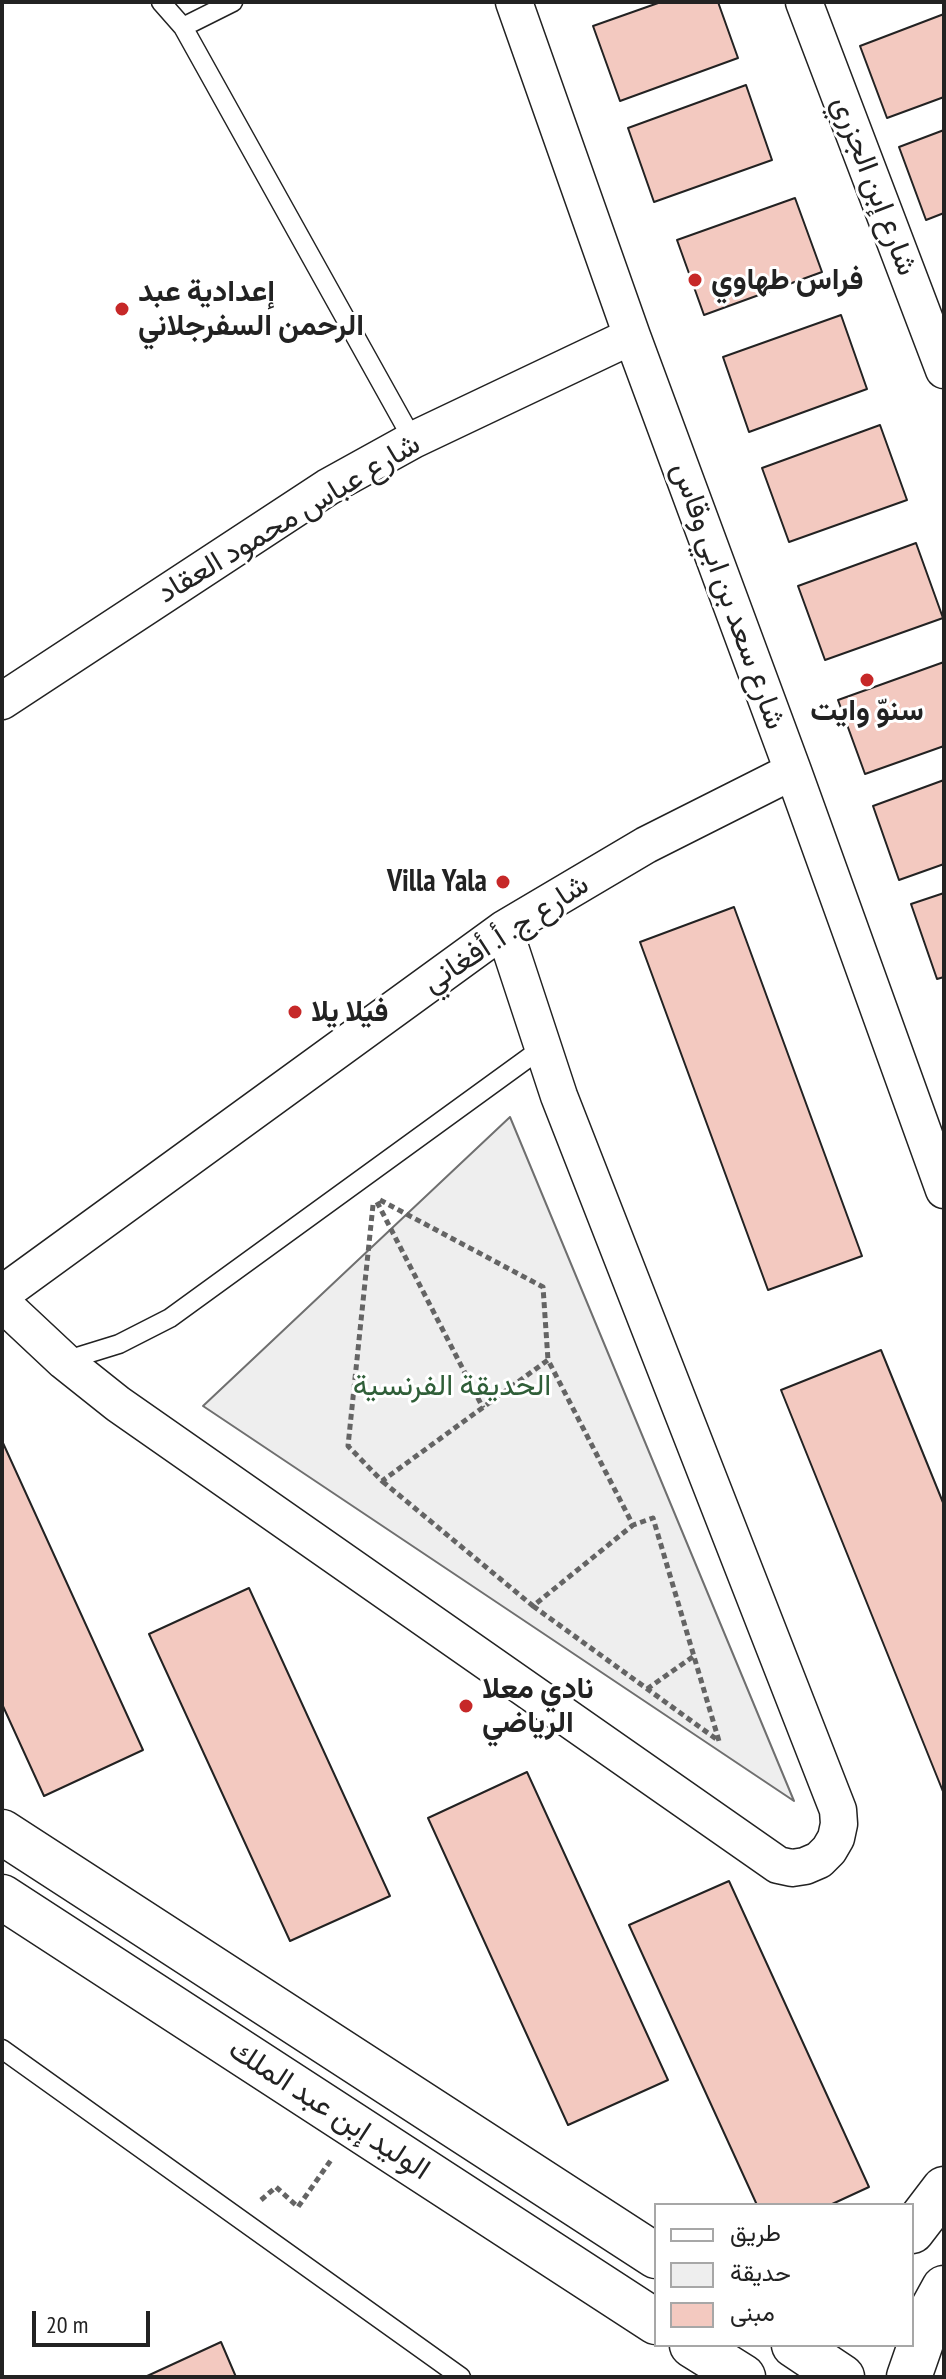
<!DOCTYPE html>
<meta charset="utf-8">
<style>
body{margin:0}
#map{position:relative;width:946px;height:2379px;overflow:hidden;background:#fff;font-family:"PT Sans Narrow",Vazirmatn,sans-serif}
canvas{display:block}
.frame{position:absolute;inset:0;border:4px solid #222;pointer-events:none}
.legend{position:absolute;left:654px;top:2203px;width:260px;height:144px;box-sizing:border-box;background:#fff;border:2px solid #a7a7a7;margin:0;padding:10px 14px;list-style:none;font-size:24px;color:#222}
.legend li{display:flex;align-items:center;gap:16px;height:40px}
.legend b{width:40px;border:2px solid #a7a7a7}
.scale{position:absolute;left:32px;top:2311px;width:118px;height:36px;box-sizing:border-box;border:4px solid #222;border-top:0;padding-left:10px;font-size:24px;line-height:28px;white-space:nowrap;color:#222;-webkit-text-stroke:6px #fff;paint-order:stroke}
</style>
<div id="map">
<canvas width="946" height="2379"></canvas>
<div class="frame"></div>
<ul class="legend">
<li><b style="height:10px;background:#fff"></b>طريق</li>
<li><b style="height:22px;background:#eee"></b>حديقة</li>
<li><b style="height:22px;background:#f3c9c0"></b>مبنى</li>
</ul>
<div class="scale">20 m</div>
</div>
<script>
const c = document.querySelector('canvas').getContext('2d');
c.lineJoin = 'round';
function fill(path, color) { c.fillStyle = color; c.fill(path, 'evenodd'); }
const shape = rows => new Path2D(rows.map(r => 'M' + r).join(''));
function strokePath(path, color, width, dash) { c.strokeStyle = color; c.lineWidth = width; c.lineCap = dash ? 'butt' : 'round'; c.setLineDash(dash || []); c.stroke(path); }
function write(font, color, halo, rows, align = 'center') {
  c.font = font + ' "PT Sans Narrow",Vazirmatn,sans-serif'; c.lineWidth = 6; c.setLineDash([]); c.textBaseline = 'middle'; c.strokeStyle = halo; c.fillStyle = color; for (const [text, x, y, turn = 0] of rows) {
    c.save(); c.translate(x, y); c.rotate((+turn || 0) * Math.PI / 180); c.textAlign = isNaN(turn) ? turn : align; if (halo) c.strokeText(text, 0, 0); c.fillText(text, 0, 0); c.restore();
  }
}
const green = shape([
 [510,1117,794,1801,203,1406,510,1117]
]);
const building = shape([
 [661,2,718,2,738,58,620,101,593,26,661,2],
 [944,14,944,97,887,118,860,46,944,14],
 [746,85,772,160,654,202,628,128,746,85],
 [944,130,944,213,926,220,899,147,944,130],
 [795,198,822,272,704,315,677,240,795,198],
 [841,315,867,389,749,432,723,357,841,315],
 [880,425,907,500,789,542,762,468,880,425],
 [916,543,943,618,825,660,798,586,916,543],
 [944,662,944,746,865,774,838,700,944,662],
 [944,780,944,864,899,880,873,806,944,780],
 [944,893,944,977,937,979,911,904,944,893],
 [734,907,862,1256,768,1290,640,942,734,907],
 [881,1350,944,1505,944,1794,781,1390,881,1350],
 [3,1443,143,1750,44,1796,2,1704,3,1443],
 [249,1588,390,1896,290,1941,149,1634,249,1588],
 [527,1772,668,2080,568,2125,428,1818,527,1772],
 [729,1881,869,2187,830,2205,757,2205,629,1925,729,1881],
 [221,2342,236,2377,145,2377,221,2342]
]);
const path = shape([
 [380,1200,543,1287,548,1360],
 [377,1202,483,1408],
 [373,1205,348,1446,382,1481,548,1360,633,1525,533,1606,382,1481],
 [533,1606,719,1741,653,1518,633,1525],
 [647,1689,694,1656],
 [261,2200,276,2187,298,2207,331,2160]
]);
const lane = shape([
 [161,2,183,27,413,440],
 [183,27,233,2],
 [64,1361,119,1344,170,1318,542,1048],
 [2,2049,461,2377]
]);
const street = shape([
 [514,2,632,336,793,771,944,1190],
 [804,2,944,370],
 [2,701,328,487,413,440,632,336],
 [2,1294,504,929,646,845,793,771],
 [2,1303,64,1361,118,1404,778,1865,792,1868,805,1866,819,1860,829,1850,836,1838,839,1824,838,1810,559,1096,504,929]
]);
const secondary = shape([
 [2,1832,656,2256],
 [2,1897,656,2322],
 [912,2231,944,2189],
 [692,2345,743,2377],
 [794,2345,842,2377],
 [909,2377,933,2308,944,2288]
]);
const markers = [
 [695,280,8,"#c62828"],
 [122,309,8,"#c62828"],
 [867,680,8,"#c62828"],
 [503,882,8,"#c62828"],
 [295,1012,8,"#c62828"],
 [466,1706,8,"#c62828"]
];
const streetNames = [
 ["شارع إبن الجزري",874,186,69],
 ["شارع عباس محمود العقاد",289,519,-31],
 ["شارع سعد بن ابي وقاس",728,596,70],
 ["شارع ج. أ. أفغاني",506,934,-33],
 ["الوليد إبن عبد الملك",329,2110,33]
];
const poiNames = [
 ["فراس طهاوي",711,280],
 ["إعدادية عبد",138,292],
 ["الرحمن السفرجلاني",138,326],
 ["سنوّ وايت",867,711,"center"],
 ["Villa Yala",487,882,"right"],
 ["فيلا يلا",311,1012],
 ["نادي معلا",482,1689],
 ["الرياضي",482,1723]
];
const parkNames = [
 ["الحديقة الفرنسية",452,1386]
];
fill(green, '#eee');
strokePath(green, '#6f6f6f', 2);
fill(building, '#f3c9c0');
strokePath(building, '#222', 2);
strokePath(lane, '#222', 21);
strokePath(street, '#222', 39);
strokePath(secondary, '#222', 47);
strokePath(path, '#646464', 5, [6, 4]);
strokePath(lane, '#fff', 18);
strokePath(street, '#fff', 36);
strokePath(secondary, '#fff', 44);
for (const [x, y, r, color] of markers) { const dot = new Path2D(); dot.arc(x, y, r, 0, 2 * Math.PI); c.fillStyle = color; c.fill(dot); strokePath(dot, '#fff', 3); }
write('30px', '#222', '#fff', streetNames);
write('bold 30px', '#222', '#fff', poiNames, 'left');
write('30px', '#2f5e38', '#fff', parkNames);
</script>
